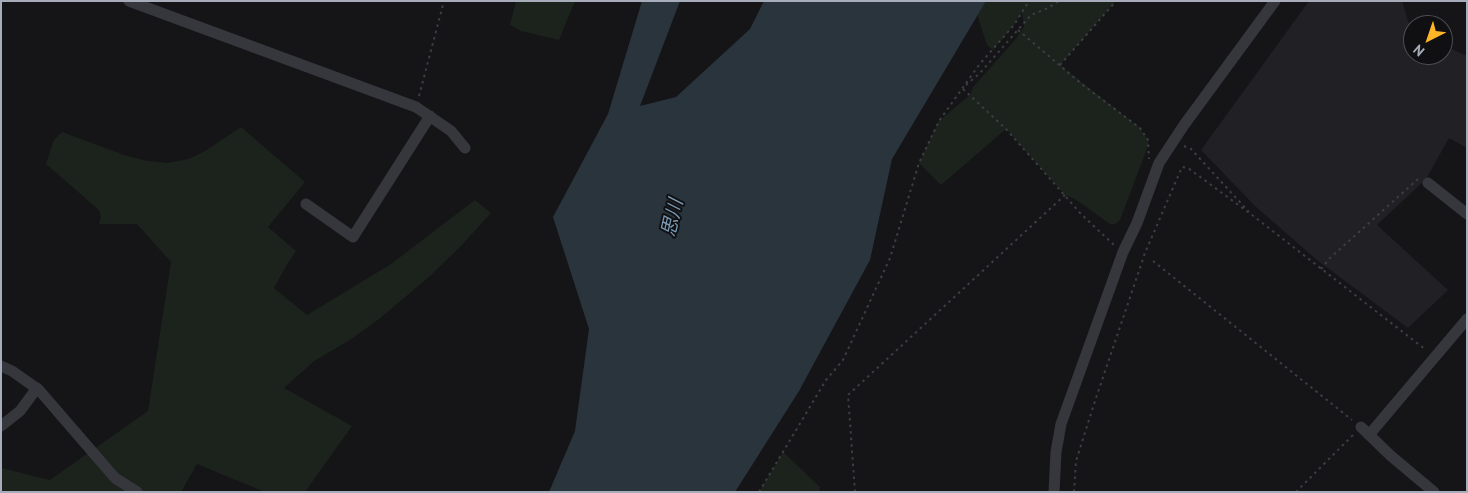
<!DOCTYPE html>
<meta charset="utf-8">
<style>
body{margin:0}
#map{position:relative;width:1468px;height:493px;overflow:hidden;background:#151518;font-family:"PT Sans",sans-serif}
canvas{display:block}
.frame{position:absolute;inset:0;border:2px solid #a6acb9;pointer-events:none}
.north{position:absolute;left:1403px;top:15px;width:50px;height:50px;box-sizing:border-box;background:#101013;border:1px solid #4c4e55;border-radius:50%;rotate:221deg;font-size:14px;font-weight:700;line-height:20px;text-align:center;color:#a6acb9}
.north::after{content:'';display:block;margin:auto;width:18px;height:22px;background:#ffb526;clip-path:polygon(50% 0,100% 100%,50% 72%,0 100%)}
</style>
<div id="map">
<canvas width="1468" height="493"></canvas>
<div class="frame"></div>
<div class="north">N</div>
</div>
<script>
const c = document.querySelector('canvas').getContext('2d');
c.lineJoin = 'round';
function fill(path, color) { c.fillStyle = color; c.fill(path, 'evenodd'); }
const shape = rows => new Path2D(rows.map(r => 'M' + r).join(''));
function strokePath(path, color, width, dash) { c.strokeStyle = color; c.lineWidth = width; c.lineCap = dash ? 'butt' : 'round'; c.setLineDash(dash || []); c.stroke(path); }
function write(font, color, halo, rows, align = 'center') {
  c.font = font + ' "PT Sans","Noto Sans JP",sans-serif'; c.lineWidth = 4; c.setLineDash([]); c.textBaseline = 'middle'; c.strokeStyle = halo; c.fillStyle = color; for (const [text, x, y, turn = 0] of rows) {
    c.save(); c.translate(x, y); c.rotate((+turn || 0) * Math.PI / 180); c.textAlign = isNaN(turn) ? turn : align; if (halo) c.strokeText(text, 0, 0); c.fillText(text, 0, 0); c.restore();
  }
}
const built = shape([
 [1309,1,1402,1,1410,27,1413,30,1413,55,1443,55,1443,45,1467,56,1467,148,1449,138,1426,179,1377,225,1448,290,1408,328,1317,260,1255,206,1201,150]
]);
const green = shape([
 [516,1,575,1,559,40,521,31,510,25],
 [986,1,1116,1,1060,65,1140,128,1148,140,1148,146,1120,220,1115,224,1110,224,1075,199,1065,195,1006,129,941,185,919,163,939,121,970,95,973,87,1015,40,1024,27,1022,12,1014,25,993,50,987,45,977,14],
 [241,127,305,182,268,227,296,251,286,266,274,288,307,315,391,264,475,200,491,213,461,246,429,277,379,319,350,340,314,361,284,388,352,426,305,492,265,492,197,464,181,492,1,492,1,468,50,480,148,411,171,262,137,224,99,224,101,217,99,210,46,164,54,140,62,132,124,155,147,161,168,163,189,159,205,151],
 [783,452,820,487,819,492,759,492]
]);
const water = shape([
 [642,1,680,1,640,106,676,97,750,29,764,1,986,1,892,159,870,260,799,391,735,492,549,492,575,431,589,329,553,217,608,114]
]);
const path = shape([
 [1018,30,1083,85,1140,128,1148,140,1149,159],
 [1060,65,1116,1],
 [966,85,980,73,1031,15,1048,8,1059,1],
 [963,89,1006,129,1081,214,1114,245],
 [419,96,444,1],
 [1184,146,1191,149,1249,212],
 [1153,261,1352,420],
 [1321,269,1330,258,1418,179],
 [759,492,826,380,843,360,890,258,919,163,939,121,979,65,1014,25,1029,1],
 [855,492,848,395,1065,195],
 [1074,492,1076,461,1095,401,1145,253,1182,167,1188,168,1252,215,1426,350],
 [1296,492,1353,435]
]);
const minor = shape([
 [129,1,416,107,451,131,465,148],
 [1428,183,1467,214],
 [306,204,353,237,430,116],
 [1,366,12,371,39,390,115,478,137,492],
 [1,426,20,411,37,388],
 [1361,427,1391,456,1434,492],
 [1369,435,1467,319],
 [1054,492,1056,452,1061,424,1123,252,1137,223,1159,163,1184,125,1275,1]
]);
const waterNames = [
 ["思川",673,218,-77]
];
fill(built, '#212125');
fill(green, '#1b231c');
fill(water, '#2a343c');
strokePath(path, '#3c3e44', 2, [2.5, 4]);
strokePath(minor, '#36373d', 11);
write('italic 19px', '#7a9bb6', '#101013', waterNames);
</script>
